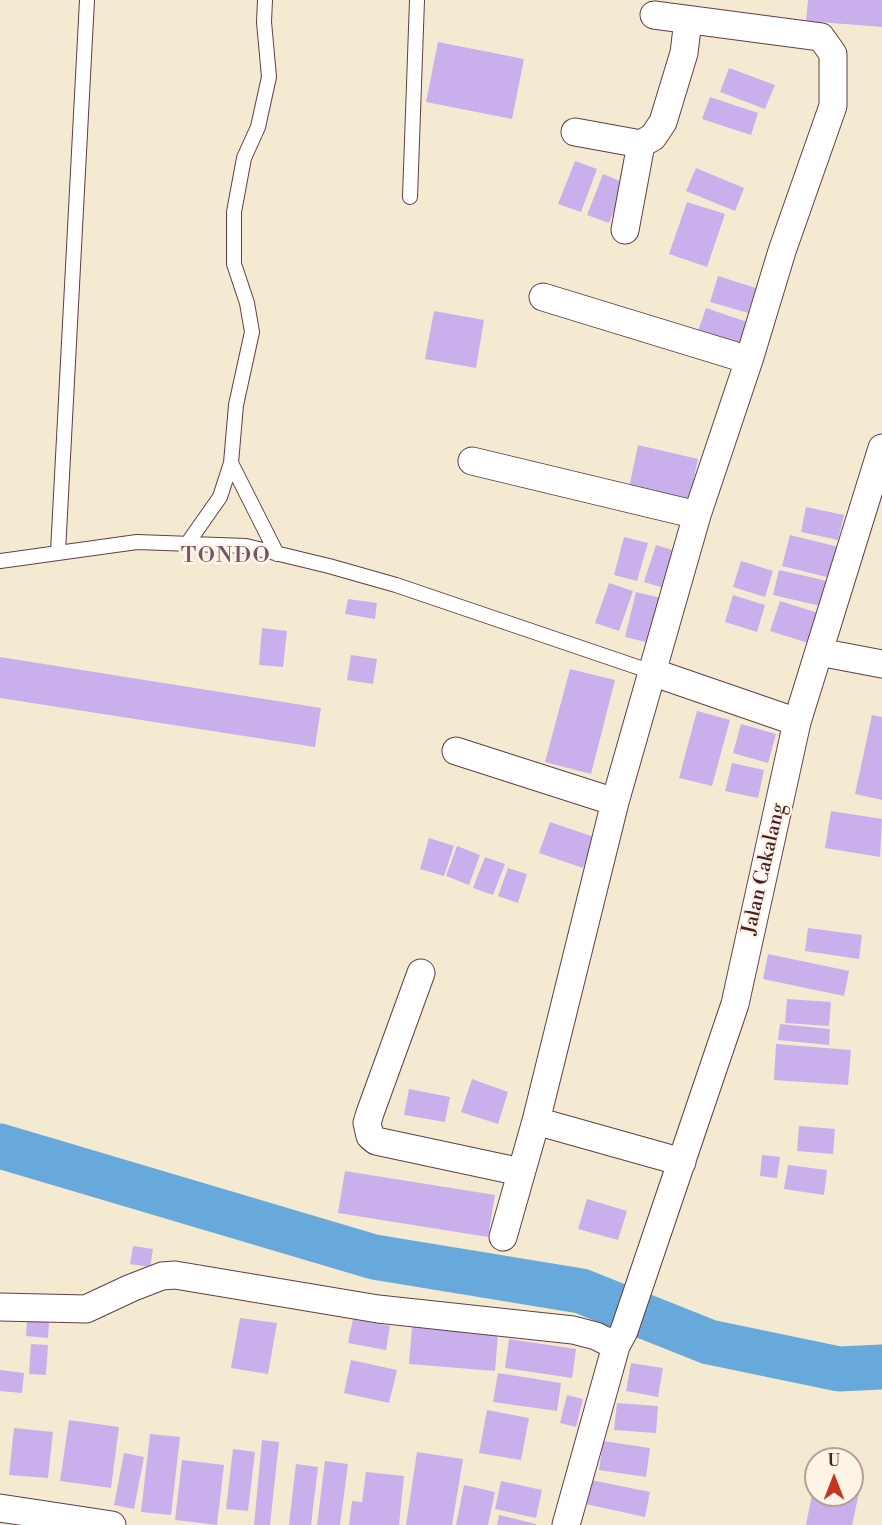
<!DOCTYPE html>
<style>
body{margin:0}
#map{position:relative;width:882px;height:1525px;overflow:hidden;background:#f4ead1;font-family:"Libre Bodoni",serif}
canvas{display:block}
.north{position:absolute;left:804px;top:1447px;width:60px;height:60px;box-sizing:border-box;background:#fcf5e5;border:2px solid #b59f9b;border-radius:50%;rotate:0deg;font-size:16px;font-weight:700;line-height:24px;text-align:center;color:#4a1f2b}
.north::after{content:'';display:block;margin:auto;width:21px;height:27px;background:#c8321e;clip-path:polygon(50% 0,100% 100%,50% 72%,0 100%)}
</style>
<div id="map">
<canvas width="882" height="1525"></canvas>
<div class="north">U</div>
</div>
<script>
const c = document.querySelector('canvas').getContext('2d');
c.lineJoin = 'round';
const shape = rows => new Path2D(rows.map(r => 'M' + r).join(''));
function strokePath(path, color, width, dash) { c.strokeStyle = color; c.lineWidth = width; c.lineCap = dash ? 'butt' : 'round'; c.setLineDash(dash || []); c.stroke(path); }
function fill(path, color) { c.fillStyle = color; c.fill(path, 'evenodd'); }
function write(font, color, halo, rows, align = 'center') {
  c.font = font + ' "Libre Bodoni",serif'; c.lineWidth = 5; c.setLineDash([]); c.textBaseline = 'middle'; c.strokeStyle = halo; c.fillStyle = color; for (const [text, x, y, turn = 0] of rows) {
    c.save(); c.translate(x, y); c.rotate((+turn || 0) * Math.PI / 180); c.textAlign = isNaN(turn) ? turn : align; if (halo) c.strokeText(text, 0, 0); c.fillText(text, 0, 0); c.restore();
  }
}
const river = shape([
 [0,1146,374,1257,581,1291,709,1342,839,1369,882,1367]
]);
const building = shape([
 [808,0,882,0,882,27,806,21],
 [438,42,524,59,512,119,426,102],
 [729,68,775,85,765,109,720,92],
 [710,97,758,113,751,135,702,119],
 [575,161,597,169,581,212,558,204],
 [696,168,744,188,735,211,686,191],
 [603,174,625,183,609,223,587,215],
 [687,202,725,214,707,267,669,254],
 [718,276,756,288,748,313,710,302],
 [706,308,753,324,743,353,696,337],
 [434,311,484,320,476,368,425,359],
 [638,445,698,459,689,501,629,488],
 [806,507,844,515,838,540,801,532],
 [790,535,847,549,839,580,782,566],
 [624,537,648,543,637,581,614,575],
 [656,545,676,551,664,588,644,582],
 [741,561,773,571,765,597,733,587],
 [779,570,836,583,830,608,773,595],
 [609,583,633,591,619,631,595,623],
 [636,592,661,598,650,643,625,637],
 [733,595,765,605,757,632,725,622],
 [348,599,377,603,375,619,345,614],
 [780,601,818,613,808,643,770,631],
 [262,628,287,631,283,667,259,665],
 [351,655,377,659,373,684,347,680],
 [0,657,321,708,315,747,0,698],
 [570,669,615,680,591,774,545,762],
 [697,711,730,720,712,786,679,778],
 [872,715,882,717,882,800,855,794],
 [741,724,776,734,768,763,733,753],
 [732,763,764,770,758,798,725,791],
 [831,811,882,819,880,857,825,848],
 [550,822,594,837,583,868,539,853],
 [429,838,454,846,444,876,420,869],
 [457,846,480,855,469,885,446,876],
 [485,857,505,864,493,895,473,888],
 [508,868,527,874,518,903,498,896],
 [808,928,862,935,859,959,805,951],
 [768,954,849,971,844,996,763,979],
 [787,999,831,1002,829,1026,785,1023],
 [780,1024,830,1029,829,1045,778,1040],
 [776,1044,851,1050,848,1085,774,1080],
 [472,1079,508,1092,498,1124,461,1112],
 [409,1089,450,1097,445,1122,404,1115],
 [799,1126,835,1129,833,1154,797,1151],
 [762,1155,780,1157,777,1178,760,1176],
 [788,1165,827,1170,824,1195,784,1189],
 [345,1171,495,1195,488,1237,338,1213],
 [587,1199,627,1211,618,1240,578,1229],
 [133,1246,153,1249,150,1267,130,1264],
 [240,1318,277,1323,268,1374,231,1368],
 [353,1319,390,1326,386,1350,348,1343],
 [27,1320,49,1321,48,1338,26,1336],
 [412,1327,498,1334,495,1371,409,1364],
 [509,1339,576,1349,572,1378,505,1368],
 [31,1344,48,1345,46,1375,29,1374],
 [351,1360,397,1370,389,1403,344,1393],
 [631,1363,663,1368,658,1397,626,1391],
 [0,1370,24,1373,22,1393,0,1391],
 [498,1373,561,1383,557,1411,493,1402],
 [567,1395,583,1399,576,1427,560,1423],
 [617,1403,658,1406,656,1433,614,1430],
 [487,1410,529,1418,521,1460,479,1453],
 [69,1420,119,1427,111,1488,60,1481],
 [14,1428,53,1432,48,1478,9,1475],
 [150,1434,180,1437,171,1515,141,1512],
 [262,1440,279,1442,270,1525,254,1525],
 [603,1441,650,1448,646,1477,599,1470],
 [233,1449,255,1452,248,1511,226,1509],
 [417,1452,463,1459,452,1525,406,1525],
 [124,1453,144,1457,134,1509,114,1505],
 [182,1460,224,1465,217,1525,175,1520],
 [325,1461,348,1464,340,1525,317,1525],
 [296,1464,318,1467,311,1525,289,1525],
 [366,1472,404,1476,399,1525,349,1525,352,1501,362,1502],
 [852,1477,862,1479,852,1525,806,1525,815,1479,816,1495,852,1495],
 [586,1479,650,1492,645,1517,581,1503],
 [501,1481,542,1490,536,1518,495,1509],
 [464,1485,495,1492,488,1525,456,1525],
 [499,1515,536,1524,536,1525,497,1525]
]);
const lane = shape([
 [410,197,417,0],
 [231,463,277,554],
 [187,544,220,497,231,463,236,405,252,332,247,303,234,264,234,212,244,158,258,127,269,77,264,22,265,0],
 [58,552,87,0],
 [0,561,137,542,246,546,329,566,396,585,652,672]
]);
const street = shape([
 [575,132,641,144,653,137,663,122,684,53,688,20],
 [625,230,641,144],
 [543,297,749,360],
 [472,461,697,515],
 [819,652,882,664],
 [652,672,797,722],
 [456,751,615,802],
 [421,973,370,1113,367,1123,370,1136,376,1141,521,1172],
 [536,1121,682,1162],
 [503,1237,536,1121,615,802,697,515,749,360,782,251,833,106,833,54,821,37,654,15],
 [0,1307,86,1309,131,1288,162,1276,175,1275,378,1309,573,1330,596,1336,616,1346],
 [0,1508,112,1525],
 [566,1525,616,1346,624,1331,735,1004,797,722,882,448]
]);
const streetNames = [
 ["Jalan Cakalang",765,869,-77]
];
const quarterNames = [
 ["TONDO",226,557]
];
strokePath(river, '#67a9db', 45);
fill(building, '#c9b0ed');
strokePath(lane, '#643d44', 16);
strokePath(street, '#643d44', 29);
strokePath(lane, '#fff', 14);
strokePath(street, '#fff', 27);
write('20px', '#4a1f2b', '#fcf5e5', streetNames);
c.letterSpacing = '1.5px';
write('22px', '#76526f', '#fcf5e5', quarterNames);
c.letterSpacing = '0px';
</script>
